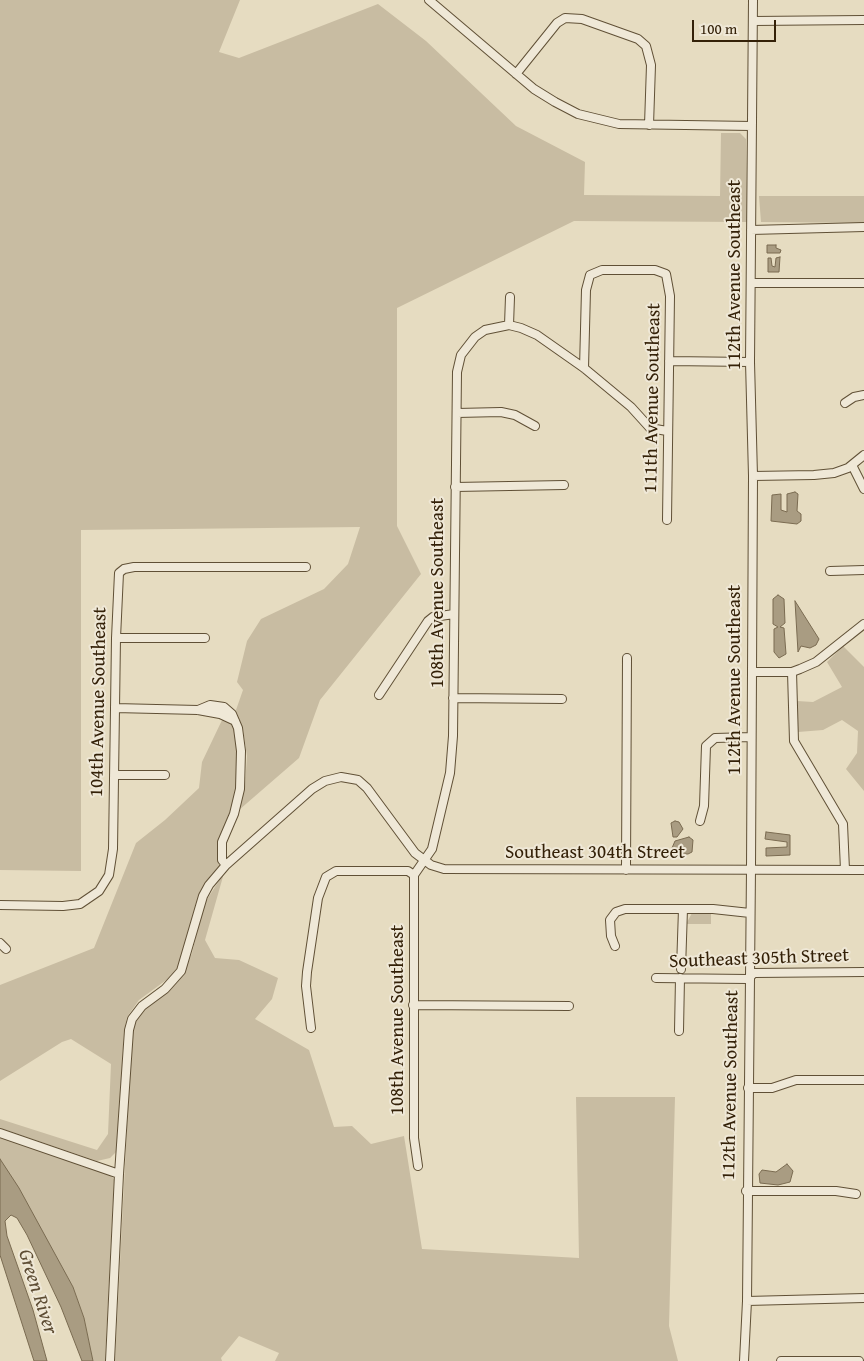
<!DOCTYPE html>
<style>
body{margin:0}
#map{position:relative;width:864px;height:1361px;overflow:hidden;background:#e6dcc1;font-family:"Gentium Book Plus",serif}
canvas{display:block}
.scale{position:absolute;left:692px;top:20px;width:84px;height:22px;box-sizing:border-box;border:2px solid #342108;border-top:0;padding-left:6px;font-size:15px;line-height:18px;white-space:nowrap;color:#342108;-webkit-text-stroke:4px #efe8d7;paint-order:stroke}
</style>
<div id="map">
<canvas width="864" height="1361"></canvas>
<div class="scale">100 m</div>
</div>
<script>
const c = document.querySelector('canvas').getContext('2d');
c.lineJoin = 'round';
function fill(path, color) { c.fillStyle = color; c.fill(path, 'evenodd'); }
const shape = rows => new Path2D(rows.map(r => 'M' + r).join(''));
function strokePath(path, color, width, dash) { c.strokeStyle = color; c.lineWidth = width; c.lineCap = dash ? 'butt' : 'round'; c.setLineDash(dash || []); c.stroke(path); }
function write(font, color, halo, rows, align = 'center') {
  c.font = font + ' "Gentium Book Plus",serif'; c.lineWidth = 4; c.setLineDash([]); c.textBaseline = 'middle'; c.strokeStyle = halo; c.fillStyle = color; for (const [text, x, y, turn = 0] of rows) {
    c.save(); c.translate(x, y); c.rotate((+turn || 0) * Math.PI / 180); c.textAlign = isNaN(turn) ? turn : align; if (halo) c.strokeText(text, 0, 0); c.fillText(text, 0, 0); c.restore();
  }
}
const green = shape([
 [0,0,240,0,219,52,239,58,378,4,426,41,516,126,585,162,584,195,720,196,721,133,740,133,746,139,747,222,574,221,397,308,397,526,421,574,320,700,299,758,239,810,245,786,247,756,243,729,236,710,243,690,237,682,247,641,261,619,324,589,348,564,360,527,81,530,81,871,0,870],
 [759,196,864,196,864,223,761,222],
 [843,646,864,667,864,791,846,769,857,753,858,731,842,720,823,730,798,732,797,701,813,702,842,687,827,662],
 [223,718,233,725,237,741,236,787,231,808,218,843,219,867,205,885,180,966,169,978,139,1000,127,1017,124,1031,117,1151,110,1158,97,1161,0,1128,0,1119,97,1150,108,1134,111,1064,71,1039,62,1042,0,1081,0,985,94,948,136,843,165,820,199,788,202,762],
 [224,873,205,940,215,958,239,960,278,978,272,999,255,1019,309,1050,334,1127,352,1126,371,1144,404,1136,422,1249,579,1258,576,1097,675,1097,669,1326,678,1361,275,1361,279,1353,239,1336,221,1358,222,1361,115,1361,132,1028,142,1010,169,991,184,973,192,953,204,904],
 [692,913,711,913,711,924,686,924],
 [0,1135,109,1174,114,1179,105,1361,93,1361,84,1318,73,1287,0,1159]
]);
const water = shape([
 [776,245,776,248,781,250,780,253,767,253,767,245,776,245],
 [780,257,779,272,768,272,768,258,771,258,772,266,775,267,776,258,780,257],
 [795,492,798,494,797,511,801,514,801,521,797,524,771,521,772,495,781,494,781,510,787,512,787,494,795,492],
 [778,595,784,599,785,623,780,627,784,628,786,654,779,658,774,652,774,629,778,627,773,624,773,599,778,595],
 [795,601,819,639,816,645,810,648,801,646,798,652,795,601],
 [675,821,679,822,683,829,677,837,673,837,671,823,675,821],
 [766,832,790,835,790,855,766,856,766,848,787,847,787,842,765,839,766,832],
 [689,837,693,840,692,852,688,854,675,853,672,848,675,841,689,837],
 [0,1159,19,1188,73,1287,84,1318,93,1361,82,1361,61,1307,27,1235,17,1218,11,1215,5,1221,7,1236,33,1310,47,1361,34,1361,0,1255,0,1159],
 [787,1164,793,1171,790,1182,778,1185,760,1183,759,1174,762,1170,776,1172,787,1164]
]);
const minor = shape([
 [429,0,534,89,555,102,578,114,619,124,752,126],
 [753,21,864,20],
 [516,74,557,23,565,18,582,19,638,39,646,46,651,65,649,125],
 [751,230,864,227],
 [751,283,864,283],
 [509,325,510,297],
 [669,361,750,362],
 [584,368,586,290,590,275,602,270,655,270,666,274,670,296,667,520],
 [845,403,854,397,864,395],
 [457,413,501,412,515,415,535,426],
 [852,465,864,489],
 [753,476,814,475,834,473,848,468,864,455],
 [455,487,564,485],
 [830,571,864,570],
 [116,638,205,638],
 [752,672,792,672,800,669,816,662,864,624],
 [792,672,794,741,843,824,845,870],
 [379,695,428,621,433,617,454,614],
 [453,698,562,699],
 [115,708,198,710,220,714,235,721],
 [198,710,210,705,224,707,232,714,238,728,241,751,240,789,234,814,222,842,222,860,226,865],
 [114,775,165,775],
 [700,821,704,806,706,746,715,738,751,737],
 [626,870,627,658],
 [414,875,432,849,450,773,453,736,457,372,461,355,475,337,485,330,509,325,521,328,537,335,584,368,631,407,650,428,667,431],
 [414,875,414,1138,418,1166],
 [0,905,63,906,80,904,99,891,109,875,113,849,116,638,119,573,124,569,134,567,306,567],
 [0,943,6,949],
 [615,946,611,936,610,920,616,912,625,909,713,909,750,913],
 [681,969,683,909],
 [656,978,748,979,754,973,864,972],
 [413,1005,569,1006],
 [311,1028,306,986,307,972,318,898,326,877,336,871,408,871,414,875],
 [679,1031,680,978],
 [748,1088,772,1088,796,1080,864,1080],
 [0,1133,119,1174],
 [746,1191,836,1191,856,1194],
 [747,1301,864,1298],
 [110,1361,119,1174,129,1030,132,1019,142,1006,165,989,181,971,203,896,209,885,226,865,312,789,325,781,341,777,358,780,367,788,415,853,431,865,444,869,864,870],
 [744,1361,747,1301,751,869,753,476,750,362,753,0],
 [781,1361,859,1361]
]);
const streetNames = [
 ["112th Avenue Southeast",735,275,-90],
 ["111th Avenue Southeast",653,398,-89],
 ["108th Avenue Southeast",438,593,-90],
 ["112th Avenue Southeast",735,680,-90],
 ["104th Avenue Southeast",99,702,-89],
 ["Southeast 304th Street",595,853],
 ["Southeast 305th Street",759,959,-2],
 ["108th Avenue Southeast",398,1020,-90],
 ["112th Avenue Southeast",731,1085,-89]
];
const waterNames = [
 ["Green River",37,1292,72]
];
fill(green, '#c8bca2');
fill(water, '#a99c82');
strokePath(water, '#7a6b51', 1);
strokePath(minor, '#605036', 10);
strokePath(minor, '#efe8d7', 8);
write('19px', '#342108', '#efe8d7', streetNames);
write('italic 20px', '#5d4c33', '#efe8d7', waterNames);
</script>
